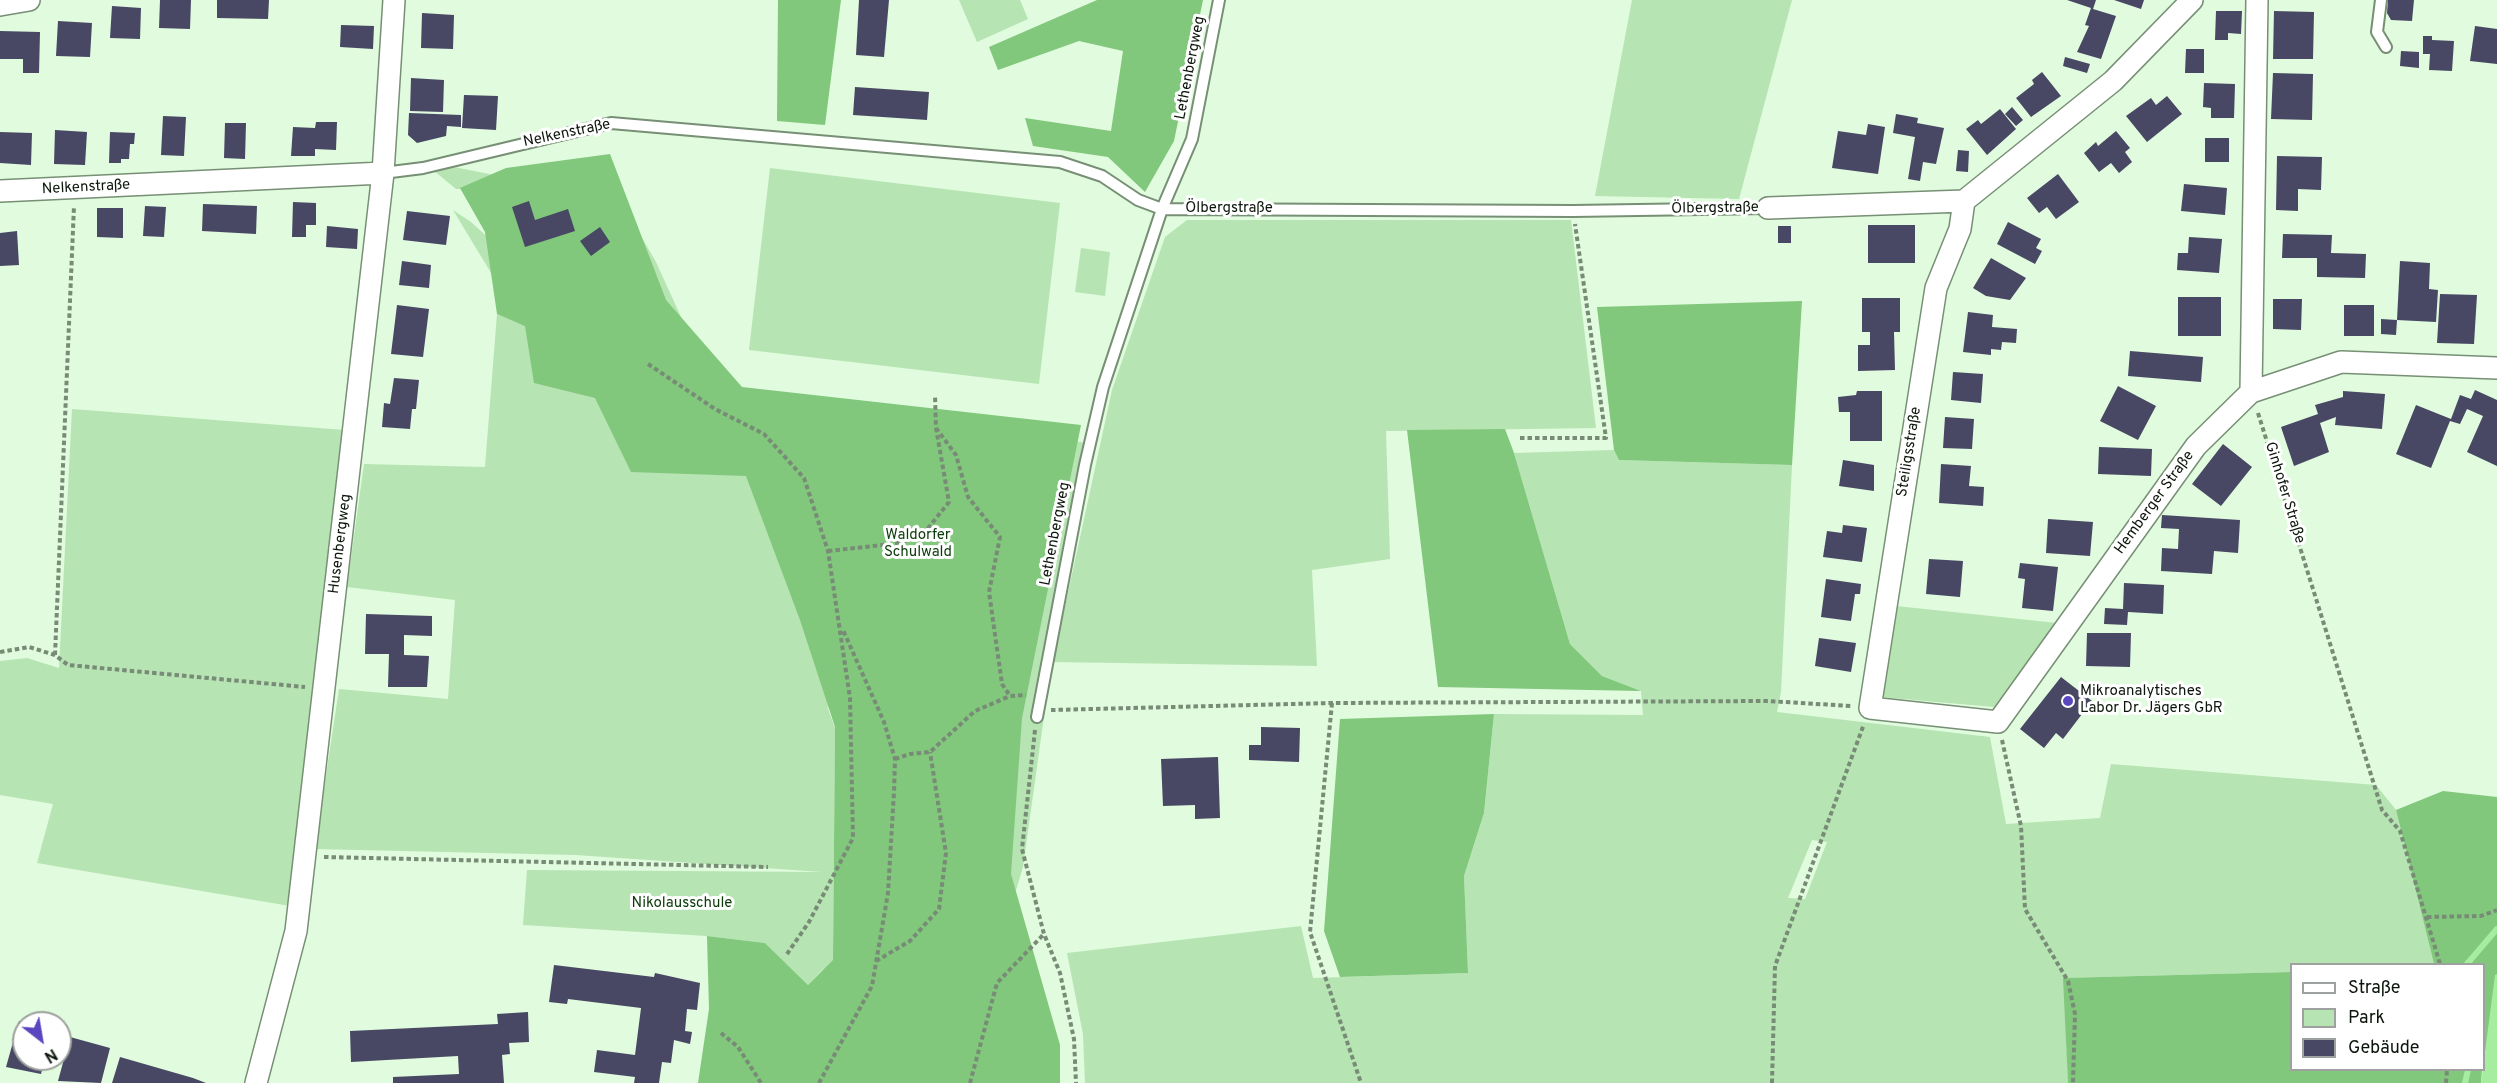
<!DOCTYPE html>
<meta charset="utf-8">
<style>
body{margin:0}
#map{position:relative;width:2497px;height:1083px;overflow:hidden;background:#e0fbdd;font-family:Overpass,sans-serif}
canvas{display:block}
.legend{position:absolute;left:2290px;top:963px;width:195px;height:108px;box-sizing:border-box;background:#fff;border:2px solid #9ea29e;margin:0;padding:8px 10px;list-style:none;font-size:18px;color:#0d160c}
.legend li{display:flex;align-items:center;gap:12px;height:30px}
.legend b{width:30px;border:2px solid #9ea29e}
.north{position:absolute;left:12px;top:1011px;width:60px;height:60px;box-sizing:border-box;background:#fff;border:2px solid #9ea29e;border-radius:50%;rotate:149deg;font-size:16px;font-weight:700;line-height:24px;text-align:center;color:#0d160c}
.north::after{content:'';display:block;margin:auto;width:21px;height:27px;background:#5a47c0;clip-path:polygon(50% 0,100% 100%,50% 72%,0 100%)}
</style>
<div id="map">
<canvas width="2497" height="1083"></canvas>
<ul class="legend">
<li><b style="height:8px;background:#fff"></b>Straße</li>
<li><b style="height:16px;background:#b6e4b2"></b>Park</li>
<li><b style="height:16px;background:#484764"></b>Gebäude</li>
</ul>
<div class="north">N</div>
</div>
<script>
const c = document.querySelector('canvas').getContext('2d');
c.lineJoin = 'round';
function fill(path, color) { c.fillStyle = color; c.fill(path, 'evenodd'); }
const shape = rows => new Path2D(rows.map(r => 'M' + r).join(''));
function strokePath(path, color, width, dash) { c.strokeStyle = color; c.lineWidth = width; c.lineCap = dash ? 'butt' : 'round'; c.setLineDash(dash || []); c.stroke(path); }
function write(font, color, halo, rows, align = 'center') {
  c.font = font + ' Overpass,sans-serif'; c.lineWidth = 6; c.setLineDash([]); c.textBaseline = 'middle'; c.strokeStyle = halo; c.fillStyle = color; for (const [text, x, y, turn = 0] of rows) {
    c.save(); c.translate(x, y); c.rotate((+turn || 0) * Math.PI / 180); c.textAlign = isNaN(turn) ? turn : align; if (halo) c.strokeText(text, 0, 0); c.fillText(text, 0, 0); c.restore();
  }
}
const green = shape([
 [959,0,1020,0,1028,19,977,42],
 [1632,0,1792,0,1739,199,1595,196],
 [454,167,620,200,656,262,702,363,730,392,1094,444,1060,570,1045,709,1023,867,1007,920,817,979,824,968,808,985,765,943,707,936,523,925,527,870,822,872,576,855,315,849,339,689,448,699,455,600,347,587,364,464,485,467,497,314,522,324,453,210,471,222,528,274,479,189,456,189,433,170],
 [827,706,847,729,833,956,835,728],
 [770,168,1060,203,1039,384,749,350],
 [1187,220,1571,220,1596,428,1386,431,1390,559,1312,570,1317,666,1053,662,1112,390,1165,237],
 [1081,248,1110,252,1105,296,1075,292],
 [72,409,345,430,290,906,37,863,53,804,0,795,0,661,27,658,59,668],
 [1614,450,1619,460,1792,465,1781,692,1777,712,1990,737,2006,824,2100,818,2111,764,2376,785,2396,810,2434,964,2292,964,2291,972,2064,978,2068,1083,1085,1083,1083,1034,1067,953,1301,926,1313,978,1468,973,1464,876,1484,813,1494,714,1643,715,1641,691,1602,676,1570,644,1514,453],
 [1812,840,1827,842,1805,899,1788,898],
 [1896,606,2057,623,1994,707,1880,697]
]);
const forest = shape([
 [778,0,841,0,825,125,777,121],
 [1097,0,1203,0,1174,141,1145,192,1108,157,1033,146,1025,118,1111,131,1123,51,1079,41,998,70,989,47],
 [610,154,666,300,742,387,1081,425,1022,718,1011,874,1060,1045,1060,1083,698,1083,709,1009,707,936,765,943,808,985,833,960,835,727,800,620,746,476,631,472,595,398,534,383,525,326,497,314,485,232,460,188,506,168],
 [1802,301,1792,465,1619,460,1614,450,1597,307],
 [1505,429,1514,453,1570,644,1602,676,1641,691,1438,687,1407,430],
 [1494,714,1484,813,1464,876,1468,973,1340,977,1324,931,1340,719],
 [2443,791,2497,797,2497,974,2484,1062,2484,964,2434,964,2396,810],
 [2291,972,2292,1070,2482,1070,2481,1083,2068,1083,2063,978]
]);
const water = shape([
 [2497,974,2497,1083,2481,1083,2495,975]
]);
const stream = shape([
 [2467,964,2497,929],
 [2465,1083,2468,1070]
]);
const building = shape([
 [160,0,191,0,190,29,159,28],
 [217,0,269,0,268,19,217,18],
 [859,0,889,0,884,57,856,55],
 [2067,0,2096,0,2093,9,2116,16,2101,59,2077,52,2089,26,2085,25,2091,8],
 [2114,0,2144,0,2141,9],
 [2388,0,2414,0,2412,21,2391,20,2387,13],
 [112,6,141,8,140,39,110,38],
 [2216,11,2242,11,2241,34,2228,33,2228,40,2215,40],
 [2274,11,2314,12,2313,59,2273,59],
 [422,13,454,15,453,49,421,48],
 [58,21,92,23,90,57,56,56],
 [341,25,374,26,373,49,340,47],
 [2475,26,2497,29,2497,64,2470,61],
 [0,31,40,32,39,73,23,73,23,59,0,59],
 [2423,36,2432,36,2432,40,2454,41,2452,71,2429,70,2430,54,2423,54],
 [2186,49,2204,49,2204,73,2185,73],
 [2401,51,2419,52,2419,68,2400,66],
 [2065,57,2090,64,2087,73,2063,66],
 [2042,72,2061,96,2031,117,2016,98,2034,84,2032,80],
 [2273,73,2313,74,2312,120,2271,119],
 [411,78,444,80,443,112,410,111],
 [2204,83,2235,84,2234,118,2211,118,2211,108,2203,107],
 [855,87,929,92,927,120,853,115],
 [464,95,498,96,496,130,462,128],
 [2167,96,2182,114,2147,142,2126,116,2151,98,2156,105],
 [2012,107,2023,120,2016,126,2005,114],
 [2000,109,2016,129,1987,155,1966,129,1978,120,1981,124],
 [409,113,461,115,461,127,447,126,446,136,417,143,408,135],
 [1896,114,1918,118,1917,123,1944,128,1936,164,1923,162,1920,181,1908,179,1915,137,1893,133],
 [163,116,186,117,184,156,161,155],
 [316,122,337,122,336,150,315,149,315,156,291,156,293,127,315,128],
 [225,123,246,123,245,159,224,158],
 [1868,124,1885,127,1878,174,1832,168,1838,131,1866,135],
 [55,130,87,132,85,165,54,164],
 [2116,131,2130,148,2125,152,2132,162,2119,173,2111,163,2099,172,2084,153,2096,142,2098,146],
 [0,132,32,133,31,165,0,163],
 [110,132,135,133,134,144,130,144,129,159,121,159,121,163,109,163],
 [2205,138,2229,138,2229,162,2205,162],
 [1958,150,1969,151,1968,172,1956,171],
 [2277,156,2322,157,2321,190,2298,189,2298,211,2276,210],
 [2058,174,2079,202,2056,219,2047,207,2039,213,2027,198],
 [2184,184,2227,188,2225,215,2181,211],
 [529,201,535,220,568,209,575,231,525,247,512,207],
 [293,202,316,203,316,225,306,225,306,237,292,237],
 [203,204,257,206,256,234,202,231],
 [145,206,166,207,164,237,143,236],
 [97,208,123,208,123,238,97,237],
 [407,211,450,216,446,245,403,240],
 [2008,222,2041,239,2036,248,2042,251,2035,264,1997,244],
 [1868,225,1915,225,1915,263,1868,263],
 [327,226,358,229,357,249,326,247],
 [1778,226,1791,226,1791,243,1778,243],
 [600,227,610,242,591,256,580,241],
 [17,231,19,265,0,266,0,233],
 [2283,234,2332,235,2331,253,2366,254,2365,278,2317,277,2317,258,2282,258],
 [2189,237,2222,239,2219,273,2177,270,2178,253,2188,253],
 [1991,258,2026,278,2010,300,1986,296,1973,288],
 [402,261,431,265,429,288,399,285],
 [2400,261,2430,263,2429,289,2438,290,2436,322,2397,320],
 [2440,294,2477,295,2474,344,2437,343],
 [2178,297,2221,297,2221,336,2178,336],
 [1862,298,1900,298,1900,332,1894,332,1895,370,1858,371,1858,345,1870,345,1870,332,1862,332],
 [2273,299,2302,299,2301,330,2273,329],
 [397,305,429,309,423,357,391,354],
 [2344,305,2374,305,2374,336,2344,336],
 [1968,312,1993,315,1992,327,2017,329,2016,343,2002,342,2001,350,1991,349,1991,355,1963,352],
 [2381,319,2397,320,2396,335,2381,334],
 [2130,351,2203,357,2201,382,2128,376],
 [1953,372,1983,374,1981,403,1951,400],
 [394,378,419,380,416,409,412,409,410,429,382,427,384,403,390,404],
 [2118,386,2156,406,2138,440,2100,421],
 [2475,390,2497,400,2497,466,2467,452,2483,416,2467,409,2460,424,2450,421,2431,468,2396,454,2416,405,2451,419,2460,395,2471,399],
 [1857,391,1882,391,1882,441,1850,441,1850,412,1839,412,1838,397,1856,395],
 [2343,391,2385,394,2382,429,2335,425,2336,417,2320,423,2329,452,2294,466,2281,427,2318,414,2315,405,2343,397],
 [1945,417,1974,419,1972,449,1943,448],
 [2223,444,2252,467,2221,506,2192,484],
 [2099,447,2152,449,2151,476,2098,474],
 [1843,460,1874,465,1874,491,1839,486],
 [1941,464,1971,466,1969,486,1984,487,1983,506,1939,503],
 [2162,515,2240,520,2238,553,2214,551,2212,574,2161,571,2162,548,2178,549,2179,529,2161,528],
 [2048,519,2093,522,2090,556,2046,553],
 [1843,525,1867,528,1862,562,1823,557,1827,531,1842,533],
 [1929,559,1963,561,1960,597,1926,594],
 [2020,563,2058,567,2053,611,2022,608,2025,579,2018,578],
 [1826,579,1861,584,1860,594,1855,594,1851,621,1821,617],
 [2124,583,2164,585,2163,614,2128,612,2127,625,2104,624,2105,608,2123,609],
 [366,614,432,616,432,636,404,635,404,655,429,656,427,687,388,687,389,654,365,654],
 [2087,633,2131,633,2130,667,2086,666],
 [1819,638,1856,643,1851,672,1815,666],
 [2061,677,2092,701,2063,739,2056,733,2044,748,2020,729],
 [1261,727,1300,728,1299,762,1249,760,1249,745,1261,745],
 [1218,757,1220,818,1195,819,1195,805,1163,806,1161,759],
 [554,965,654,977,655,973,700,983,697,1010,687,1009,685,1031,692,1032,690,1044,674,1040,671,1063,662,1062,659,1083,634,1083,635,1077,594,1072,597,1050,635,1055,641,1008,568,999,567,1004,549,1002],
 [528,1012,529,1042,509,1043,510,1054,502,1055,504,1083,393,1083,393,1077,459,1074,458,1056,351,1062,350,1031,498,1024,497,1014],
 [19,1021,24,1023,24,1059,45,1059,41,1074,6,1067],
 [70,1037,110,1048,101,1083,58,1081],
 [120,1057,193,1078,206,1083,112,1083]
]);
const path = shape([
 [648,364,715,409,764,434,804,478,828,551,850,698,853,838,809,922,787,954],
 [2258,413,2382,810,2400,831,2440,964],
 [936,428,956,455,968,497,1000,537,989,592,1002,684,1010,696,1026,695],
 [1520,438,1606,438,1575,224],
 [828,551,892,544,921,537,949,502,936,428,935,395],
 [0,652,29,647,55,655,68,665,305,687],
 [55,655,74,206],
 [1332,703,1310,932,1361,1083],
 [1051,710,1332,703,1768,701,1851,706],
 [1035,730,1022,849,1044,934,1060,973,1074,1039,1076,1083],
 [2002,740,2021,826,2025,909,2068,981,2075,1014,2073,1083],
 [895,759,910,754,930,752,975,711,1010,696],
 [324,857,768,867],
 [2427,917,2481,916,2497,910],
 [876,961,910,941,939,909,946,853,930,752],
 [721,1033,738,1047,761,1083],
 [819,1083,872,986,888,893,894,792,895,759,884,722,843,630],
 [970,1083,997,983,1044,934],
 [1772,1083,1775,966,1864,724],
 [2446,1083,2447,1070]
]);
const lane = shape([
 [2381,0,2377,32,2386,47],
 [383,173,423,168,611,123,1060,162,1102,176,1138,200,1162,209,1573,211,1768,208],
 [1037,717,1085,465,1103,387,1162,209,1192,139,1219,0]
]);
const street = shape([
 [0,5,29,0],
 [0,191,383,173],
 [1964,201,1960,229,1936,288,1870,708,1998,722,2196,446,2251,392,2341,362,2497,368],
 [1768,208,1964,201,2113,81,2192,0],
 [2251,392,2257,0],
 [256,1083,296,931,383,173,394,0]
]);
const markers = [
 [2068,701,6,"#5a47c0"]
];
const streetNames = [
 ["Lethenbergweg",1191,68,-79],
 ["Nelkenstraße",567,134,-12],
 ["Nelkenstraße",86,188,-3],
 ["Ölbergstraße",1229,209],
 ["Ölbergstraße",1715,209,-1],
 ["Steiligsstraße",1910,452,-81],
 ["Ginhofer Straße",2284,493,73],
 ["Hemberger Straße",2155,503,-54],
 ["Lethenbergweg",1056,534,-79],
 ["Husenbergweg",341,544,-83]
];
const parkNames = [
 ["Waldorfer",918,536],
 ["Schulwald",918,553],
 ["Nikolausschule",682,904]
];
const poiNames = [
 ["Mikroanalytisches",2080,692],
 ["Labor Dr. Jägers GbR",2080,709]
];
fill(green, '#b6e4b2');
fill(forest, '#81c77c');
fill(water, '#a6eda0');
strokePath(stream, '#a6eda0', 6);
fill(building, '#484764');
strokePath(lane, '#778f75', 14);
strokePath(street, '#778f75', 24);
strokePath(path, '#788b76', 4, [4.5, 3]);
strokePath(lane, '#fff', 10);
strokePath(street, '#fff', 21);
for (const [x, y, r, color] of markers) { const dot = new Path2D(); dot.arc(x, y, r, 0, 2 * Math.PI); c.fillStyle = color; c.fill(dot); strokePath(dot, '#fff', 2); }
write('15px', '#0d160c', '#fff', streetNames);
write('15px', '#0b3c09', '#fff', parkNames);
write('15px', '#0d160c', '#fff', poiNames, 'left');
</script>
